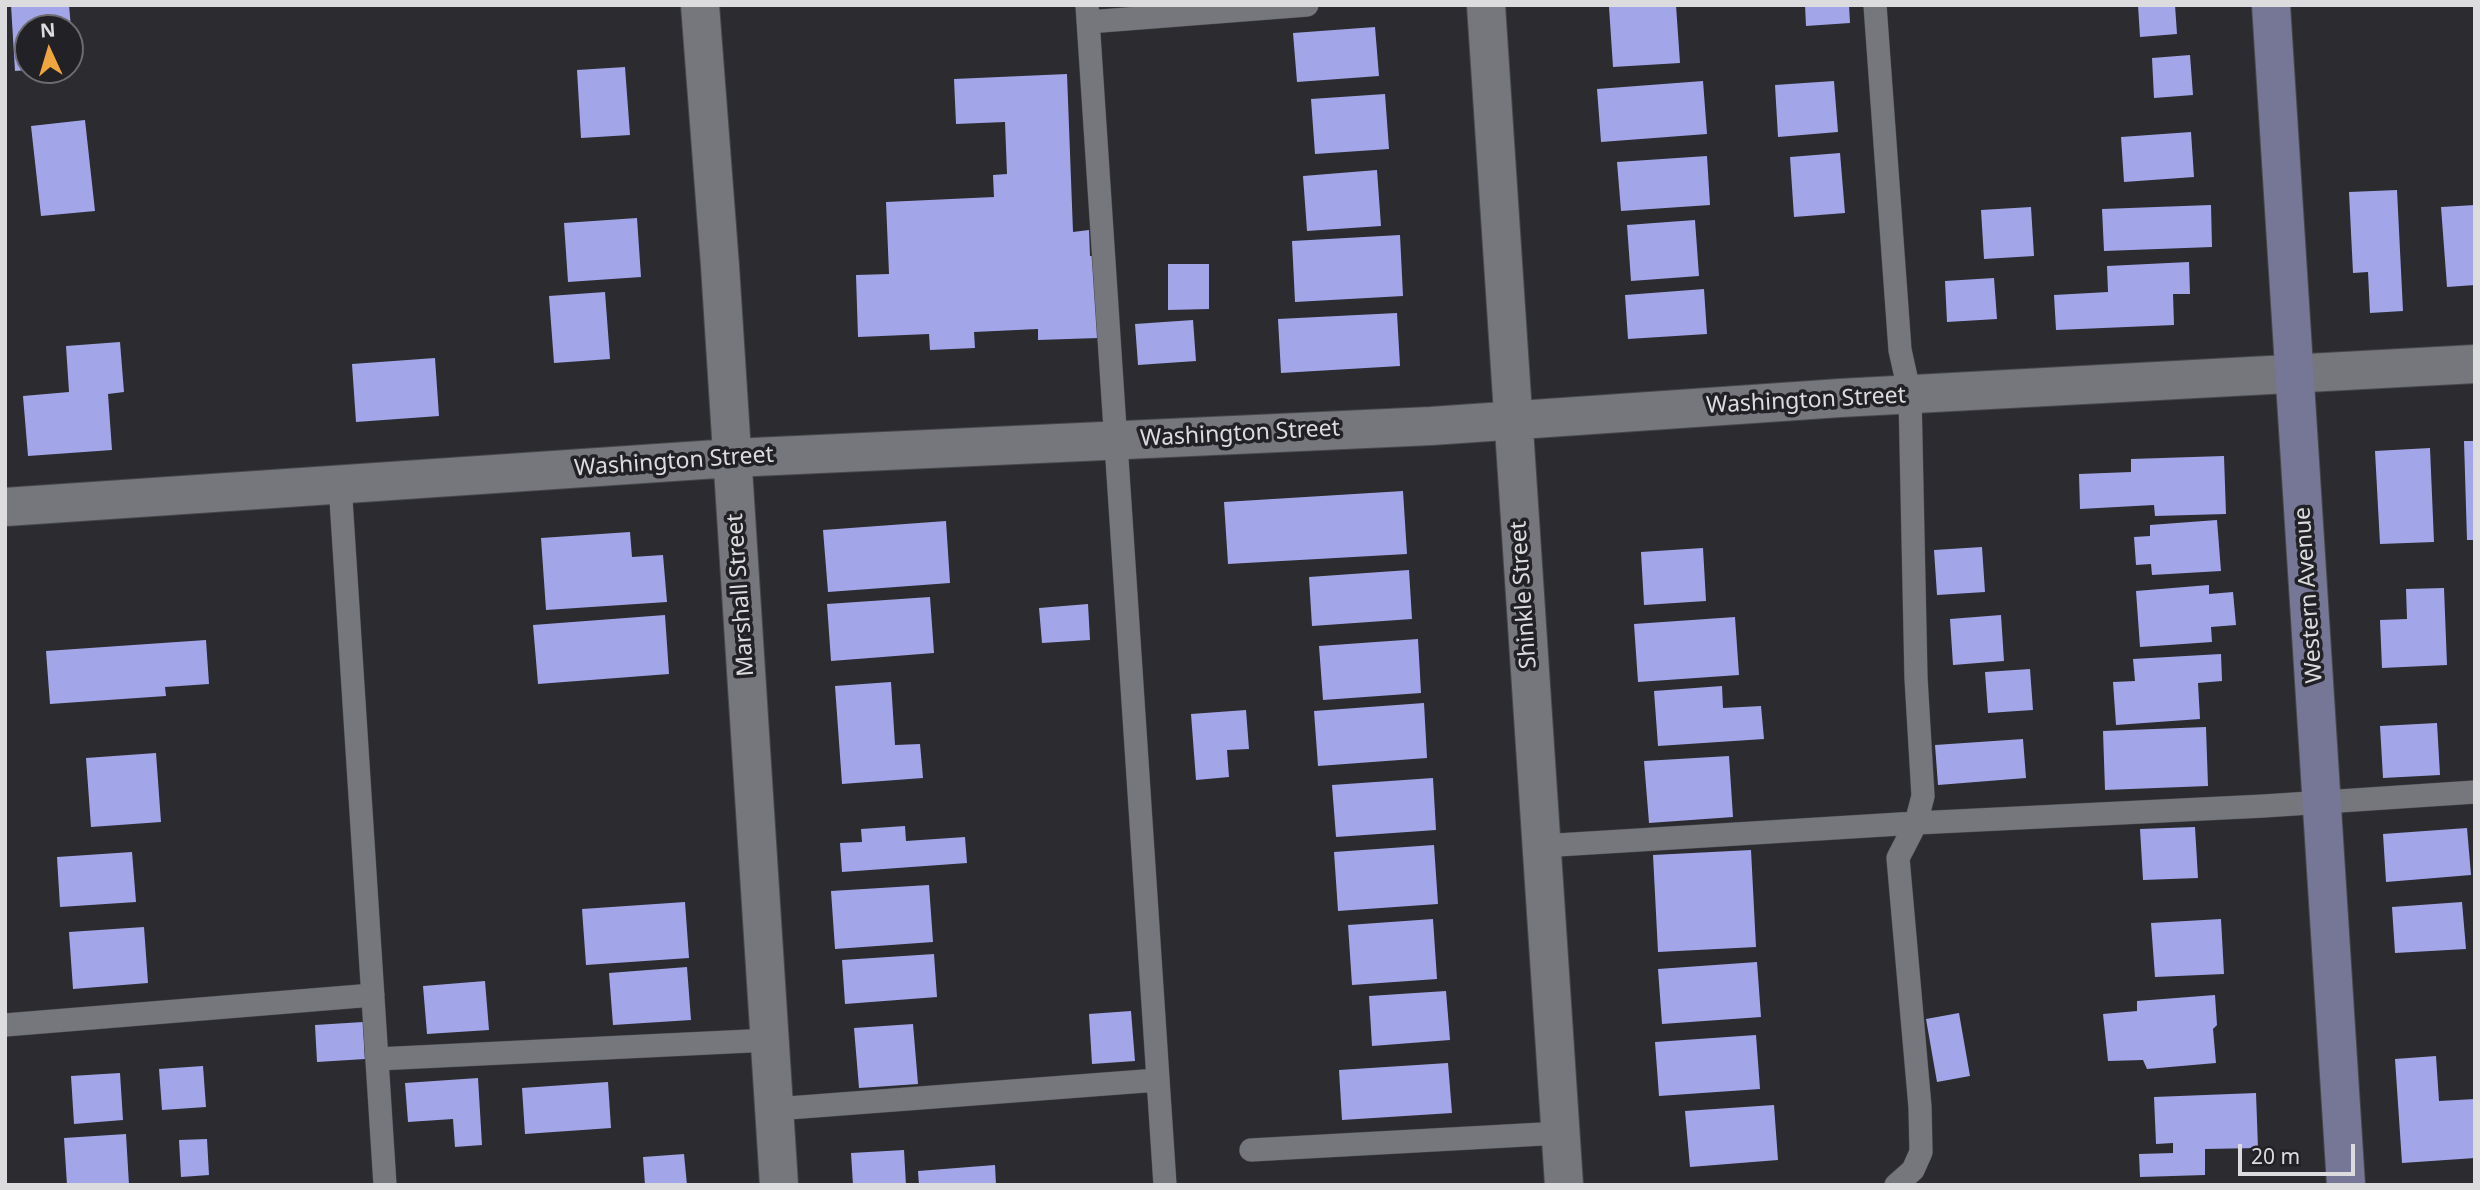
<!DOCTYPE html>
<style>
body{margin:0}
#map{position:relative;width:2480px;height:1190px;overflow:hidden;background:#2b2b30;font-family:"Noto Sans",sans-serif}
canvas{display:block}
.frame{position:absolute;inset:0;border:7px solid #dcdcdf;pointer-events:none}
.north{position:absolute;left:14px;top:14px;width:70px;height:70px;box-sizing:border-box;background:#212126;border:2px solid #6c6c70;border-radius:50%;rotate:356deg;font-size:19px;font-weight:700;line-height:28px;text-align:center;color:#dcdcdf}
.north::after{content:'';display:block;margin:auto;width:24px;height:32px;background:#f0a63f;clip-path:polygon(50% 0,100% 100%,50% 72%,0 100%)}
.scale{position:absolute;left:2238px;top:1144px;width:117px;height:32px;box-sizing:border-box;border:4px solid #dcdcdf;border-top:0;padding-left:9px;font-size:21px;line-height:24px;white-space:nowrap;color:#dcdcdf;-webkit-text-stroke:5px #212126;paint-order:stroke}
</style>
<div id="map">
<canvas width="2480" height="1190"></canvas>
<div class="frame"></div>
<div class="north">N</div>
<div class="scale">20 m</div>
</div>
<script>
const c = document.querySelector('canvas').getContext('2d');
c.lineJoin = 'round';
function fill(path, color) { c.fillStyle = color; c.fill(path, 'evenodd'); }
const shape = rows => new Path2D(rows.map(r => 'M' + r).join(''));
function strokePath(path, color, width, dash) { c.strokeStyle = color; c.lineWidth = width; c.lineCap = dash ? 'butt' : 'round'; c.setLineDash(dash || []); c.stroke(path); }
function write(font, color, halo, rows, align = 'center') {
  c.font = font + ' "Noto Sans",sans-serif'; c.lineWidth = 7; c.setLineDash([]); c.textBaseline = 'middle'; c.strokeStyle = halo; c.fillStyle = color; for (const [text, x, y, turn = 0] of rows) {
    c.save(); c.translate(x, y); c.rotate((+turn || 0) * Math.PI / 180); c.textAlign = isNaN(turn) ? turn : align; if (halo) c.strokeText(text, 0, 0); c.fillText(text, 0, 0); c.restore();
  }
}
const building = shape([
 [11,5,69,5,71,28,28,28,28,70,15,71],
 [1632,5,1676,5,1680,63,1613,67,1609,7],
 [1805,5,1849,5,1850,23,1806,26],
 [2138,5,2175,5,2177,34,2140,37],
 [1375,27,1379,76,1297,82,1293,33],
 [2190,55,2193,95,2154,98,2152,58],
 [625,67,630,135,581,138,577,70],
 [1067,74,1073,232,1089,230,1090,256,1095,256,1098,338,1038,340,1038,329,974,332,975,348,930,350,929,334,858,337,856,275,889,274,886,202,994,197,993,175,1007,174,1005,122,956,124,954,79],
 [1703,81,1707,134,1601,142,1597,89],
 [1834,81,1838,132,1778,137,1775,85],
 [1385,94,1389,149,1315,154,1311,99],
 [85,120,95,211,41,216,31,126],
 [2191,132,2194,177,2124,182,2121,137],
 [1840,153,1845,213,1794,217,1790,157],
 [1707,156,1710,205,1621,211,1617,162],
 [1377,170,1381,226,1307,231,1303,176],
 [2397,190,2403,311,2370,313,2368,272,2353,273,2349,192],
 [2211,205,2212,247,2104,251,2102,209],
 [2475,205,2475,285,2447,287,2441,207],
 [2031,207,2034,256,1984,259,1981,210],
 [637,218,641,277,568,282,564,223],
 [1695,220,1699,276,1631,281,1627,225],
 [1400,235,1403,296,1295,302,1292,241],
 [2189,262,2190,294,2173,294,2174,325,2056,330,2054,295,2108,292,2107,266],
 [1168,264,1209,264,1209,309,1168,310],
 [1994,278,1997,319,1947,322,1945,281],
 [1704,289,1707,334,1628,339,1625,295],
 [605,292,610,359,554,363,549,296],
 [1397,313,1400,366,1281,373,1278,319],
 [1193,320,1196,361,1138,365,1135,324],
 [120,342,124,392,108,394,112,450,28,456,23,396,69,392,66,346],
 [435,358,439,416,356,422,352,364],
 [2464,441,2475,441,2475,540,2467,540],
 [2430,448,2434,542,2380,544,2375,451],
 [2224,456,2226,514,2155,516,2154,505,2080,509,2079,474,2131,472,2131,459],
 [1403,491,1407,554,1228,564,1224,502],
 [2217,520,2221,571,2152,575,2151,564,2136,565,2134,537,2150,536,2150,525],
 [946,521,950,583,828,592,823,530],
 [630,532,632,557,663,555,667,602,546,610,541,538],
 [1982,547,1985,592,1937,595,1934,550],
 [1703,548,1706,601,1644,605,1641,552],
 [1409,570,1412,619,1312,626,1309,577],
 [2209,585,2209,594,2233,592,2236,625,2211,627,2212,642,2140,647,2136,591],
 [2444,588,2447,665,2382,668,2380,620,2407,619,2406,589],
 [930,597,934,653,831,661,827,604],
 [1088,604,1090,640,1042,643,1039,608],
 [665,615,669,674,538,684,533,625],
 [2001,615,2004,661,1953,665,1950,619],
 [1735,617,1739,675,1638,682,1634,624],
 [1418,639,1421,693,1323,700,1319,646],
 [206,640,209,684,165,687,166,696,50,704,46,651],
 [2221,654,2222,681,2198,683,2200,719,2116,725,2113,682,2135,681,2133,659],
 [2030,669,2033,710,1988,713,1985,672],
 [891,682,895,745,920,744,923,778,842,784,835,686],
 [1722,686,1723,708,1761,706,1764,739,1658,746,1654,691],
 [1424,703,1427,758,1318,766,1314,711],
 [1246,710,1249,749,1227,750,1229,777,1196,780,1191,714],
 [2437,723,2440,775,2383,778,2380,726],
 [2206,727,2208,786,2105,790,2103,731],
 [2023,739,2026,778,1938,785,1935,745],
 [156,753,161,822,91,827,86,758],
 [1729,756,1733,817,1649,823,1644,761],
 [1433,778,1436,830,1336,837,1332,785],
 [905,826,906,841,965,837,967,863,842,872,840,843,862,842,861,829],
 [2195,827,2198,878,2143,880,2140,829],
 [2467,828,2471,875,2386,882,2383,834],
 [1434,845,1438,904,1338,911,1334,852],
 [1751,850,1756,947,1658,952,1653,855],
 [132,852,136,902,60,907,57,857],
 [929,885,933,942,835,949,831,891],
 [685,902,689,958,586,965,582,909],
 [2462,902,2466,949,2395,953,2392,907],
 [1433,919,1437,979,1352,985,1348,925],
 [2221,919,2224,974,2155,977,2151,923],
 [144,927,148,983,73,989,69,932],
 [934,954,937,997,845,1004,842,960],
 [1757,962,1761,1017,1662,1024,1658,969],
 [687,967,691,1020,613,1025,609,973],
 [485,981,489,1030,427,1034,423,986],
 [1446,991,1450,1040,1372,1046,1369,996],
 [2215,995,2217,1025,2213,1029,2216,1063,2147,1069,2143,1060,2108,1061,2103,1014,2137,1011,2137,1001],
 [1131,1011,1135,1061,1092,1064,1089,1014],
 [1959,1013,1970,1076,1937,1082,1926,1019],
 [363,1022,365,1059,317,1062,315,1025],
 [913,1024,918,1084,859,1088,854,1028],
 [1756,1035,1760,1089,1659,1096,1655,1042],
 [2436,1056,2439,1101,2475,1099,2475,1158,2402,1163,2395,1059],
 [1448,1063,1452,1113,1342,1120,1339,1070],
 [203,1066,206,1107,162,1110,159,1069],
 [120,1073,123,1120,74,1124,71,1076],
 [478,1078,482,1145,455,1147,453,1119,408,1122,405,1083],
 [608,1082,611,1128,525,1134,522,1088],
 [2256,1093,2258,1148,2205,1149,2205,1175,2140,1177,2139,1154,2173,1153,2173,1143,2156,1144,2154,1097],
 [1774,1105,1778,1160,1690,1167,1685,1111],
 [126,1134,129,1185,67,1185,64,1138],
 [207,1139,209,1175,181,1177,179,1140],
 [904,1150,906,1185,853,1185,851,1153],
 [684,1154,687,1185,645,1185,643,1157],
 [995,1165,996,1185,919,1185,918,1171]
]);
const service = shape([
 [1087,5,1165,1185],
 [1875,5,1900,350,1910,395,1916,678,1923,796,1916,823,2264,806,2475,792],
 [1088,22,1307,5],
 [340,484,385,1185],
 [1541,846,1916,823,1898,858,1920,1107,1921,1152,1913,1170,1896,1185],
 [5,1025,373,995],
 [377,1059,770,1040],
 [775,1109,1158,1080],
 [1251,1150,1561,1133]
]);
const minor = shape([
 [700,5,720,266,779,1185],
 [1486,5,1564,1185],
 [5,507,732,458,1431,426,1840,398,2475,364]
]);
const secondary = shape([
 [2271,5,2346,1185]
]);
const streetNames = [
 ["Washington Street",1806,401,-3],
 ["Washington Street",1240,434,-3],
 ["Washington Street",674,462,-4],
 ["Marshall Street",741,595,-94],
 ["Shinkle Street",1524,595,-94],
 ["Western Avenue",2309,595,-94]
];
fill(building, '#a2a6e9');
strokePath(service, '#47484c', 24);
strokePath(minor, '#47484c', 40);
strokePath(secondary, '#47484c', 40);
strokePath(service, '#76777c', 23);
strokePath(minor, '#76777c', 38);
strokePath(secondary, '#767696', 38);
write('23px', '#dcdcdf', '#212126', streetNames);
</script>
